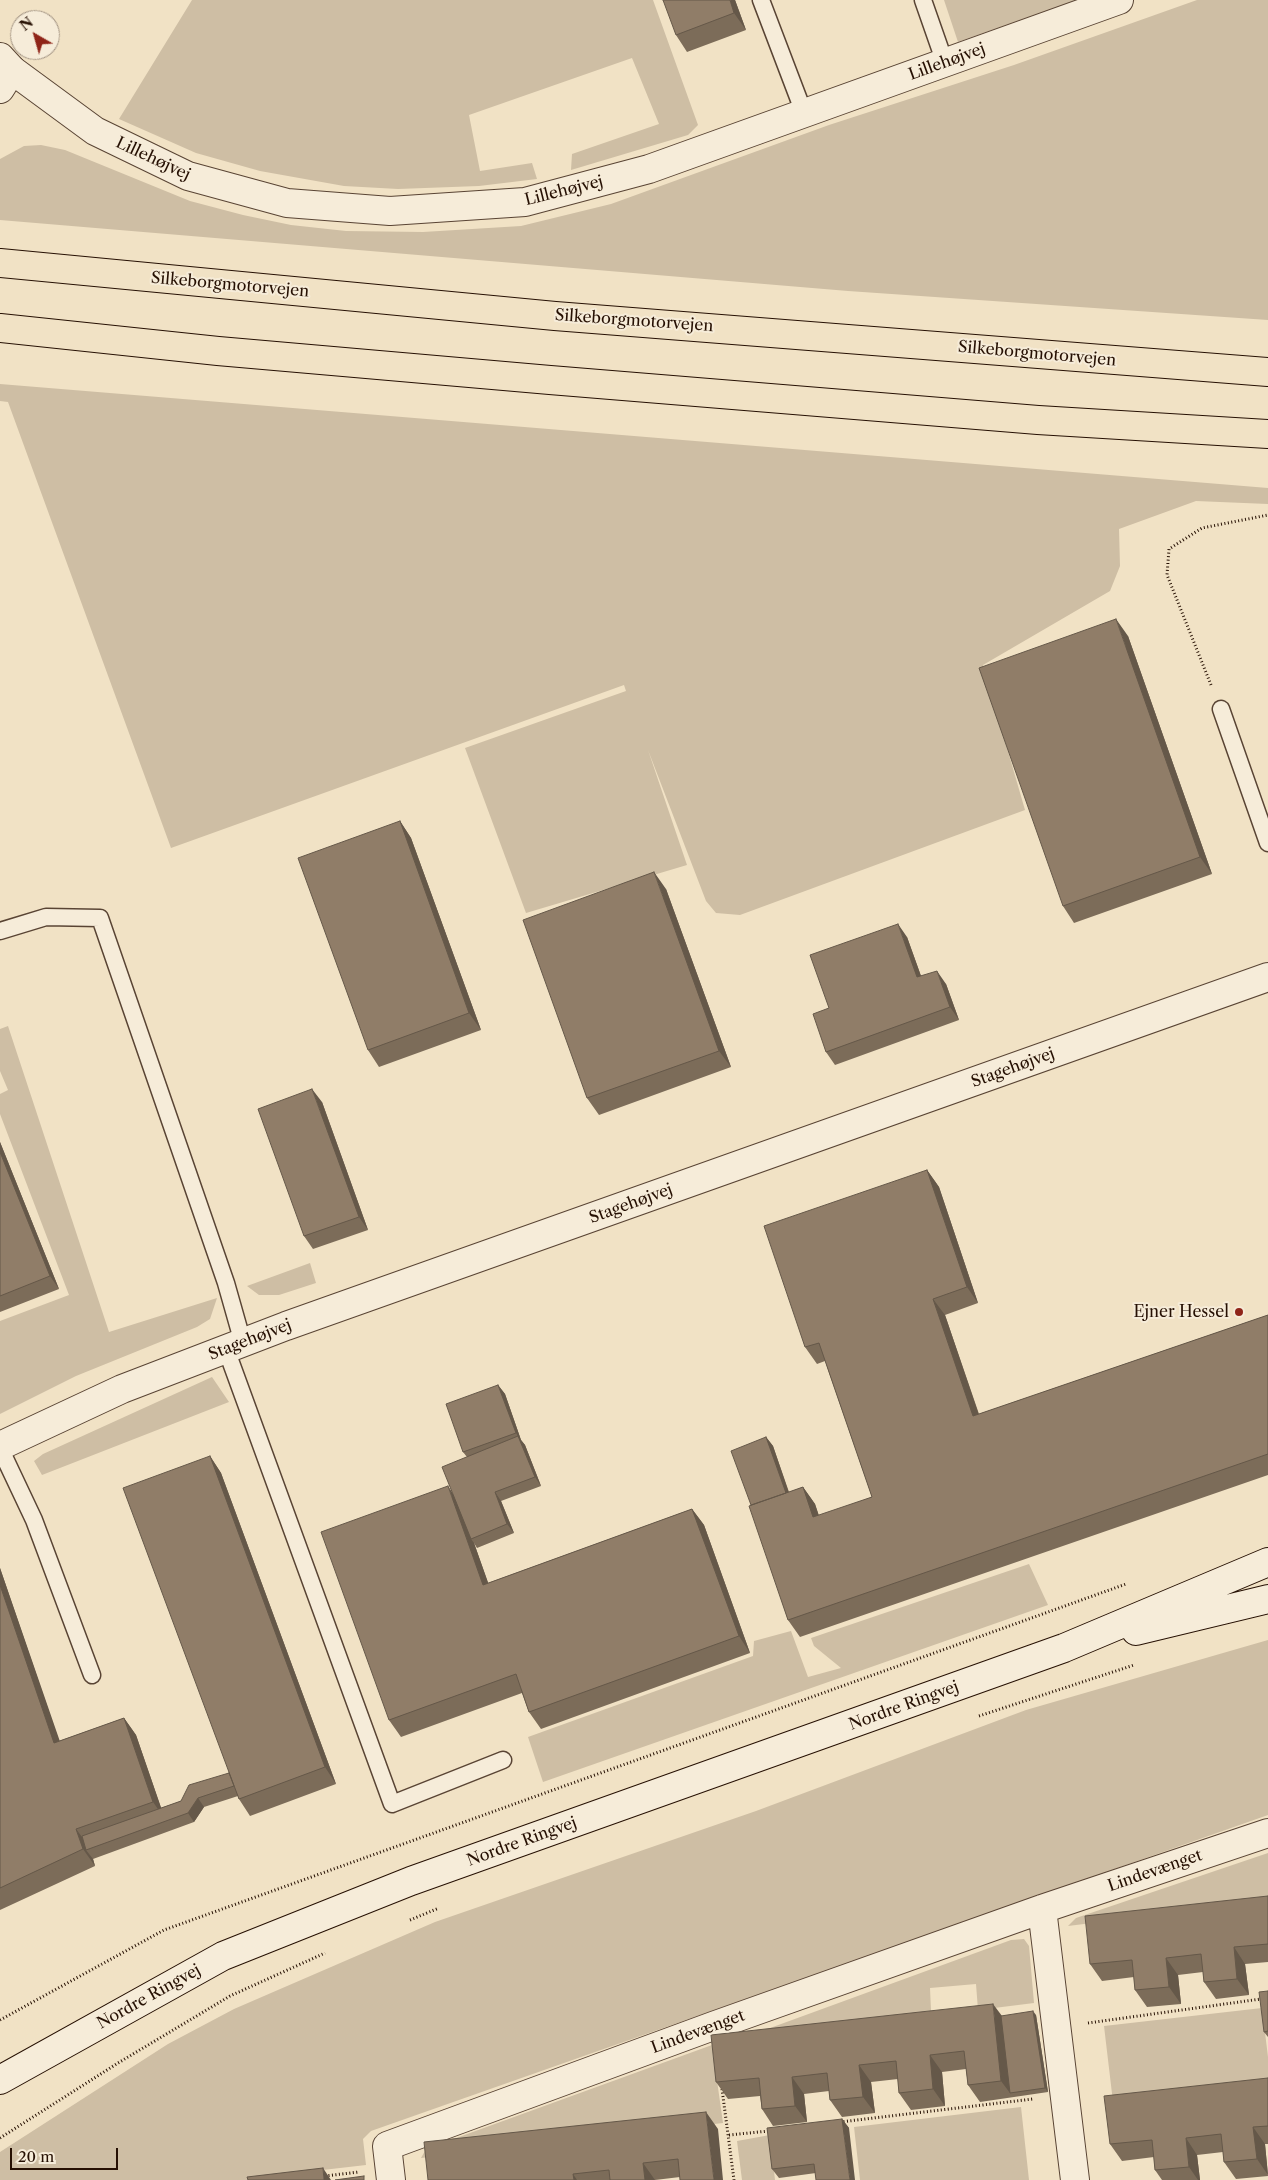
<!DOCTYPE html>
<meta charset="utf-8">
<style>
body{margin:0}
#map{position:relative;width:1268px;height:2180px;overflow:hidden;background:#f1e2c5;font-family:"Libre Caslon Text",serif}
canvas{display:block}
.north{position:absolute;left:10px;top:10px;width:50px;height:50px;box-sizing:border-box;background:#f6ecd9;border:1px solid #a39483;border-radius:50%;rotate:322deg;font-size:14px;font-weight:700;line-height:20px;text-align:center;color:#261003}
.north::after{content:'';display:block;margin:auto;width:18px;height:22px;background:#8f2418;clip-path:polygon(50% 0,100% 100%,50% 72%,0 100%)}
.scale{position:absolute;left:10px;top:2148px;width:108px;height:22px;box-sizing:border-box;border:2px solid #261003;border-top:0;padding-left:6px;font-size:15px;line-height:18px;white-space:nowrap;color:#261003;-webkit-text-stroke:4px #f6ecd9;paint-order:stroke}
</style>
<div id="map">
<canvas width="1268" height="2180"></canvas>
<div class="north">N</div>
<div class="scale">20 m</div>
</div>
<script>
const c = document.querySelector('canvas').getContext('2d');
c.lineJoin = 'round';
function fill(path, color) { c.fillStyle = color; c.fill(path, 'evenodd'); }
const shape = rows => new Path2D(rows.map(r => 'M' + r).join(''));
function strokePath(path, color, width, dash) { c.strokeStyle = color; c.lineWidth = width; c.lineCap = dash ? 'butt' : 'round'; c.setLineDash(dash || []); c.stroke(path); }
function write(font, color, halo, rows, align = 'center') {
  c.font = font + ' "Libre Caslon Text",serif'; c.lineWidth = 4; c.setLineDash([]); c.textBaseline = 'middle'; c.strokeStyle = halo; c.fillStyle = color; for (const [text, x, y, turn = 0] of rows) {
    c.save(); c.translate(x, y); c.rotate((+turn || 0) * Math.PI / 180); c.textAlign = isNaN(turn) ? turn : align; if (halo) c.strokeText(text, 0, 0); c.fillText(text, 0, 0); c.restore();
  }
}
const green = shape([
 [192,0,653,0,698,125,688,135,571,170,572,154,659,124,632,58,469,115,480,171,532,163,537,179,479,186,398,189,344,186,260,171,196,153,119,119],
 [944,0,1077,0,958,42],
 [1197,0,1268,0,1268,320,848,291,0,220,0,159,24,146,41,145,65,150,190,201,243,215,291,225,346,231,423,232,521,226,611,204,829,125,1014,65],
 [0,384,1268,488,1268,504,1196,501,1119,529,1120,566,1110,591,983,665,1025,810,740,915,716,913,706,901,648,750,687,865,526,913,465,748,626,691,624,685,171,848,8,402,0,401],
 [8,1026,109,1332,217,1298,210,1319,197,1327,76,1376,0,1414,0,1321,69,1295,0,1114,0,1094,8,1090,0,1071,0,1029],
 [310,1263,316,1283,279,1295,259,1295,247,1286],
 [212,1377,229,1402,42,1475,34,1461,43,1454],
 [1029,1564,1048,1605,543,1782,528,1737,753,1656,754,1641,791,1631,808,1677,841,1668,814,1646,811,1638],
 [1268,1640,1268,1815,371,2131,363,2139,366,2165,262,2177,257,2180,0,2180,0,2152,168,2044,234,2009,435,1922,756,1811,1026,1710],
 [1268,1853,1268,1901,1068,1926,1076,1918],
 [1024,1939,1029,1946,1034,2003,978,2010,976,1984,930,1988,931,2011,751,2035,1011,1940],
 [1262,2008,1268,2057,1268,2084,1113,2102,1104,2026],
 [712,2045,723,2123,421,2158,426,2149],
 [1021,2107,1029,2180,860,2180,854,2127],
 [770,2135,775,2180,742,2180,737,2141]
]);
const path = shape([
 [1211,685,1167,575,1169,549,1202,528,1268,515],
 [979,1716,1134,1665],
 [410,1920,439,1908],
 [0,2020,164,1930,1126,1584],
 [1088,2023,1268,1998],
 [722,2089,734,2180],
 [840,2122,1033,2099],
 [729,2135,769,2131],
 [0,2138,118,2063,230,1996,325,1953],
 [325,2176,359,2172]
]);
const service = shape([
 [761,0,804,113],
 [923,0,945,63],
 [1221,709,1268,843],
 [0,931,46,917,100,918,226,1283,243,1343],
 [226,1349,392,1804,503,1760],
 [0,1448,34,1520,92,1675]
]);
const minor = shape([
 [12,70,95,131,188,176,287,203,390,211,525,202,649,169,1119,0],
 [1042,1909,1075,2180],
 [391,2180,387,2146,713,2026,1042,1909,1268,1833]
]);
const tertiary = shape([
 [0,57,12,70,0,89],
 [0,1446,122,1389,286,1326,1268,977]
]);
const secondary = shape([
 [1136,1631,1268,1599],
 [0,2080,223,1956,411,1881,1064,1648,1268,1562]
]);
const motorway = shape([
 [0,263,555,316,1268,372],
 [0,328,218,351,550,380,1038,420,1268,434]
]);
const wall = shape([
 [735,0,746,30,687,52,676,35],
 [1128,636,1212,874,1074,923,1063,906],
 [400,821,411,838,481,1030,379,1067,368,1050],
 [666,889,731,1067,599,1115,587,1098],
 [907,937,921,976,946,984,959,1020,835,1065,826,1052,829,1008],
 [322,1102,368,1230,313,1249,304,1236],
 [0,1142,59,1289,0,1312],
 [927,1170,939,1187,978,1303,945,1315,979,1414,1268,1315,1268,1475,800,1637,788,1620,751,1505,766,1437,773,1446,789,1492,803,1487,815,1504,819,1516,872,1497,825,1361,817,1364,805,1347],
 [498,1385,505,1394,521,1440,525,1445,541,1486,501,1501,514,1533,477,1548,474,1543,488,1583,692,1509,704,1525,750,1653,541,1729,529,1712,522,1693,401,1737,389,1720,453,1493,467,1457,463,1452],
 [210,1456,221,1473,336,1784,250,1816,239,1799,238,1796,204,1807,194,1822,93,1859,95,1866,0,1910,0,1568,59,1741,124,1718,136,1735,161,1808,181,1801,229,1773],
 [1268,1896,1268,1962,1245,1964,1249,1995,1216,1999,1204,1982,1203,1972,1178,1975,1181,2004,1147,2007,1135,1990,1134,1977,1102,1981,1090,1964],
 [1268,1991,1268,2037,1264,2032],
 [1036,2015,1048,2092,980,2102,968,2085,966,2069,942,2072,945,2106,911,2110,899,2093,898,2079,871,2082,875,2113,842,2117,830,2100,829,2091,804,2094,807,2122,773,2126,762,2109,760,2096,728,2099,716,2082,1001,2016],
 [1268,2078,1268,2144,1265,2144,1268,2176,1236,2179,1224,2162,1223,2152,1197,2155,1200,2180,1162,2180,1155,2170,1154,2157,1122,2161,1110,2144],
 [842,2119,849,2128,816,2173,779,2178,772,2169],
 [718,2129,680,2177,655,2180,428,2180]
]);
const shadedWall = shape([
 [730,0,735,0,746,30,734,13],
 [1116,619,1128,636,1212,874,1200,857],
 [400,821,411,838,481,1030,469,1013],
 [654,872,666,889,731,1067,719,1051],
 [898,924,907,937,926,990,917,977],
 [937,971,946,984,959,1020,950,1007],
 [312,1089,322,1102,368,1230,359,1217],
 [0,1142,59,1289,50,1276,0,1152],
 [927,1170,939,1187,978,1303,967,1287],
 [933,1299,945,1315,985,1433,973,1416],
 [498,1385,505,1394,521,1440,525,1445,541,1486,535,1477,519,1438,516,1433],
 [766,1437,773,1446,795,1511,789,1502],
 [210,1456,221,1473,336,1784,325,1767],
 [448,1486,459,1503,471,1539,474,1543,495,1602,483,1585],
 [803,1487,815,1504,825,1534,813,1517],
 [495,1492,501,1501,514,1533,507,1524],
 [692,1509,704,1525,750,1653,739,1636],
 [0,1568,66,1759,54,1743,0,1585],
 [124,1718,136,1735,165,1819,153,1802],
 [198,1798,204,1807,194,1822,188,1813],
 [76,1829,88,1845,86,1850,93,1859,95,1866,83,1849],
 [1234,1947,1245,1964,1249,1995,1237,1979],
 [1166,1958,1178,1975,1181,2004,1169,1987],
 [993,2004,1005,2020,1010,2093,1001,2081],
 [1033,2011,1036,2015,1048,2092,1045,2088],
 [930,2055,942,2072,945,2106,933,2089],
 [859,2065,871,2082,875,2113,863,2097],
 [792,2077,804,2094,807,2122,795,2106],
 [706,2112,718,2129,723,2180,714,2180],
 [842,2119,849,2128,855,2180,850,2180],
 [1253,2127,1265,2144,1268,2175,1257,2159],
 [1186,2138,1197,2155,1200,2180,1198,2180,1189,2167],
 [643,2163,655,2180,645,2180],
 [323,2168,331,2180,324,2180],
 [573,2174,577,2180,574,2180]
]);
const building = shape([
 [663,0,730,0,734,13,676,35,663,0],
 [1116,619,1200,857,1063,906,979,668,1116,619],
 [400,821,469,1013,368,1050,298,858,400,821],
 [654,872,719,1051,587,1098,523,920,654,872],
 [898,924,917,977,937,971,950,1007,826,1052,813,1014,829,1008,810,955,898,924],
 [312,1089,359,1217,304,1236,258,1109,312,1089],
 [0,1152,50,1276,0,1296,0,1152],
 [927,1170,967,1287,933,1299,973,1416,1268,1315,1268,1454,788,1620,749,1506,803,1487,813,1517,872,1497,819,1343,805,1347,764,1226,927,1170],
 [498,1385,516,1433,463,1452,446,1404,498,1385],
 [518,1436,535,1477,495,1492,507,1524,471,1539,442,1467,518,1436],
 [766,1437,786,1493,751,1505,731,1451,766,1437],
 [210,1456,325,1767,239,1799,123,1488,210,1456],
 [448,1486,483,1585,692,1509,739,1636,529,1712,516,1674,389,1720,321,1532,448,1486],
 [0,1585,54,1743,124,1718,153,1802,76,1829,83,1849,0,1888,0,1585],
 [229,1773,234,1786,198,1798,188,1813,86,1850,82,1836,181,1801,189,1785,229,1773],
 [1268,1896,1268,1944,1234,1947,1237,1979,1204,1982,1201,1954,1166,1958,1169,1987,1135,1990,1132,1960,1090,1964,1085,1916,1268,1896],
 [1268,1991,1268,2031,1264,2032,1259,1992,1268,1991],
 [993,2004,1001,2081,968,2085,964,2051,930,2055,933,2089,899,2093,896,2061,859,2065,863,2097,830,2100,827,2073,792,2077,795,2106,762,2109,759,2078,716,2082,711,2035,993,2004],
 [1033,2011,1045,2088,1010,2093,1001,2016,1033,2011],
 [1268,2078,1268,2126,1253,2127,1257,2159,1224,2162,1221,2134,1186,2138,1189,2167,1155,2170,1152,2140,1110,2144,1104,2096,1268,2078],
 [706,2112,714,2180,680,2180,678,2159,643,2163,645,2180,610,2180,609,2170,573,2174,574,2180,428,2180,424,2142,706,2112],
 [842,2119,850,2180,816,2180,814,2164,772,2169,767,2128,842,2119],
 [323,2168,324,2180,248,2180,247,2177,323,2168],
 [364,2176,364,2180,335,2180,364,2176]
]);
const markers = [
 [1239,1312,5,"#8f2418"]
];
const streetNames = [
 ["Lillehøjvej",947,62,-20],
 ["Lillehøjvej",153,159,25],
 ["Lillehøjvej",564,191,-14],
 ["Silkeborgmotorvejen",230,285,5],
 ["Silkeborgmotorvejen",634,321,4],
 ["Silkeborgmotorvejen",1037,354,5],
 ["Stagehøjvej",1013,1068,-20],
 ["Stagehøjvej",631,1204,-20],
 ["Stagehøjvej",250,1340,-21],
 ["Nordre Ringvej",904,1706,-20],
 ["Nordre Ringvej",522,1842,-20],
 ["Lindevænget",1155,1871,-19],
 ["Nordre Ringvej",149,1997,-29],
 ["Lindevænget",698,2032,-20]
];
const poiNames = [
 ["Ejner Hessel",1229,1312]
];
fill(green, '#cebea4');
strokePath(service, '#594434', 19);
strokePath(minor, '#594434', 30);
strokePath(tertiary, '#594434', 30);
strokePath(secondary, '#261003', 30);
strokePath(motorway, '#261003', 30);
strokePath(path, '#261003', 3, [1, 2.5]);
strokePath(service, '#f6ecd9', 16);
strokePath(minor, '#f6ecd9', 28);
strokePath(tertiary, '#f6ecd9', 28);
strokePath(secondary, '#f6ecd9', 28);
strokePath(motorway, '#f1e2c5', 28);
fill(wall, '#7c6c59');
fill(shadedWall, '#655849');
fill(building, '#907d68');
strokePath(building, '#655849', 1);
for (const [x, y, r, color] of markers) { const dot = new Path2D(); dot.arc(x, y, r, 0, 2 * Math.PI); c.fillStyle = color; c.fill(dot); strokePath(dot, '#f6ecd9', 2); }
write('16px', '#261003', '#f6ecd9', streetNames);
write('16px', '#261003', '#f6ecd9', poiNames, 'right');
</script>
